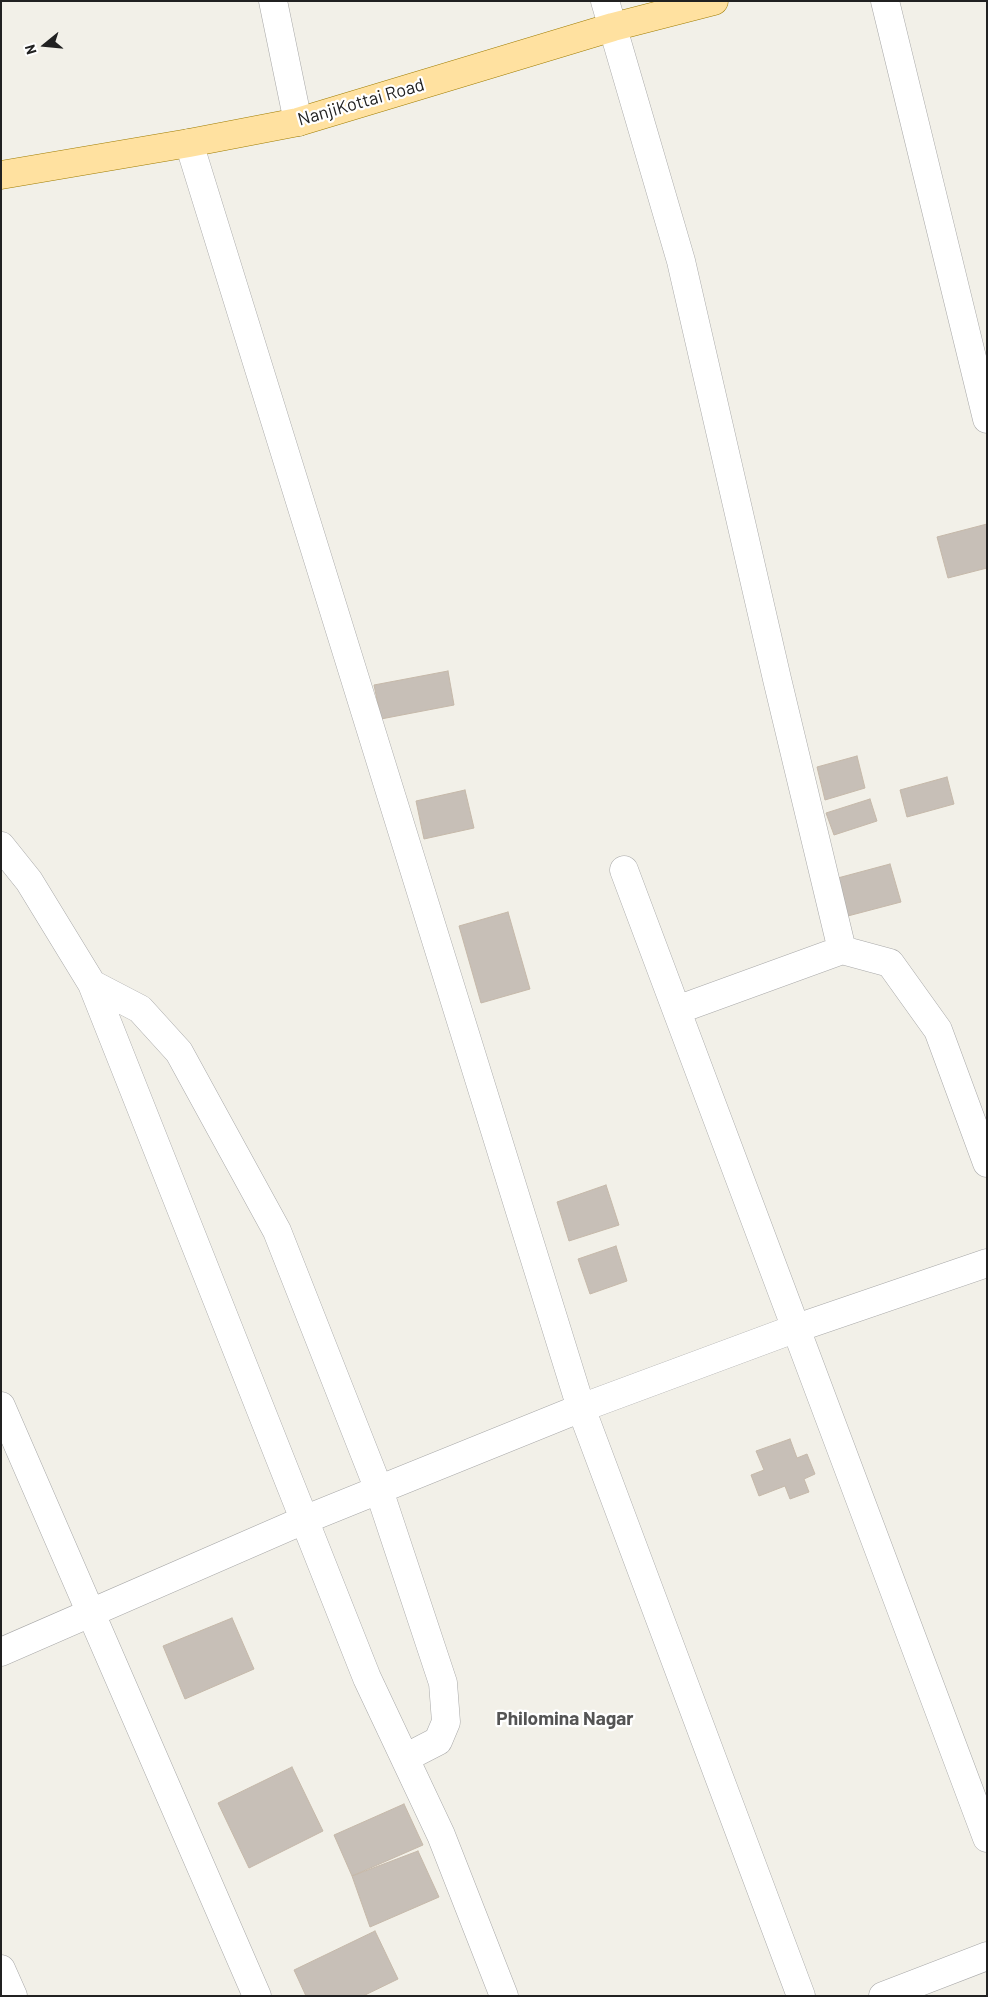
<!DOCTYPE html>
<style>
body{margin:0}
#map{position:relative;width:988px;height:1997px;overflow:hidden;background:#f2f0e8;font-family:Barlow,sans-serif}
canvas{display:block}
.frame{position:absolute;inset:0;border:2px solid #212121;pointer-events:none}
.north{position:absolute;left:20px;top:20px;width:50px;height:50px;-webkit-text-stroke:4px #fff;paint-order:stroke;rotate:253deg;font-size:14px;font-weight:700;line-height:20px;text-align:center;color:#212121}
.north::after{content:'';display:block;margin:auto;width:18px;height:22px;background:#212121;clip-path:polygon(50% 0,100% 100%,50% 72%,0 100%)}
</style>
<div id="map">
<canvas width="988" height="1997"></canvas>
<div class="frame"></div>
<div class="north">N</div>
</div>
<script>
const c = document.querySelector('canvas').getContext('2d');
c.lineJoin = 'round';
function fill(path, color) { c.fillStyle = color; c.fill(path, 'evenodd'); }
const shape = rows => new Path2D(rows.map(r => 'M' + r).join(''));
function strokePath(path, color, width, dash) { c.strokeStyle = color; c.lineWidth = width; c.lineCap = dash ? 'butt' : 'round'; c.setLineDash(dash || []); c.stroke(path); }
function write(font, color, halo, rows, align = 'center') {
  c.font = font + ' Barlow,sans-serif'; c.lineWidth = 4.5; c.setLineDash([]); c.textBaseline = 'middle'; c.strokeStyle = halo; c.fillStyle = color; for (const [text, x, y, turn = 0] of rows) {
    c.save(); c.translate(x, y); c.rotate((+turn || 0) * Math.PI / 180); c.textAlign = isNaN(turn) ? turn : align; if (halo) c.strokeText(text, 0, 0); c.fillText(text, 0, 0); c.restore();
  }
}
const building = shape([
 [987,524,987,568,948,578,937,537,987,524],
 [448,671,454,705,381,719,374,685,448,671],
 [857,756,865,788,825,800,817,767,857,756],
 [947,777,954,804,907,817,900,790,947,777],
 [465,790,474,828,424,839,416,801,465,790],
 [870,799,877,821,834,835,826,813,870,799],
 [890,864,901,902,844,917,834,879,890,864],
 [508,912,530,989,481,1003,459,926,508,912],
 [606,1185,619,1225,569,1241,557,1202,606,1185],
 [616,1246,627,1281,590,1294,578,1259,616,1246],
 [790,1439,797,1458,807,1454,815,1474,804,1479,809,1492,790,1499,785,1486,759,1496,751,1475,764,1470,756,1451,790,1439],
 [232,1618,254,1669,185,1699,163,1646,232,1618],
 [292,1767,323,1831,249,1868,218,1803,292,1767],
 [404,1804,423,1845,352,1876,334,1835,404,1804],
 [418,1851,439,1897,370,1927,352,1876,418,1851],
 [375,1931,398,1979,363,1996,306,1996,294,1970,375,1931]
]);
const minor = shape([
 [273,1,298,122],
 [605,1,681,261,777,679,842,950,890,963,938,1030,987,1163],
 [885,1,987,419],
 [189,143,581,1408,801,1996],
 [1,846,29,881,92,984,367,1678,441,1835,504,1996],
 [624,870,987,1838],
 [92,984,140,1009,179,1052,277,1231,379,1490,443,1683,446,1722,438,1741,405,1758],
 [677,1010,842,950],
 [1,1406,257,1996],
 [1,1652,304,1520,581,1408,794,1329,987,1263],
 [1,1969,13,1996],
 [883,1996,987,1956]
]);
const major = shape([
 [1,175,189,143,298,122,613,27,714,1]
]);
const streetNames = [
 ["NanjiKottai Road",361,102,-16]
];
const neighbourhoodNames = [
 ["Philomina Nagar",565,1719]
];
fill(building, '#c7bfb7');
strokePath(building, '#c5b8a9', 1);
strokePath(minor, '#a8a8a8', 29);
strokePath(major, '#9f7c00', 29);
strokePath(minor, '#fff', 28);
strokePath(major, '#ffe1a0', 28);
write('18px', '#212121', '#fff', streetNames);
write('bold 19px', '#545454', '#fff', neighbourhoodNames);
</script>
